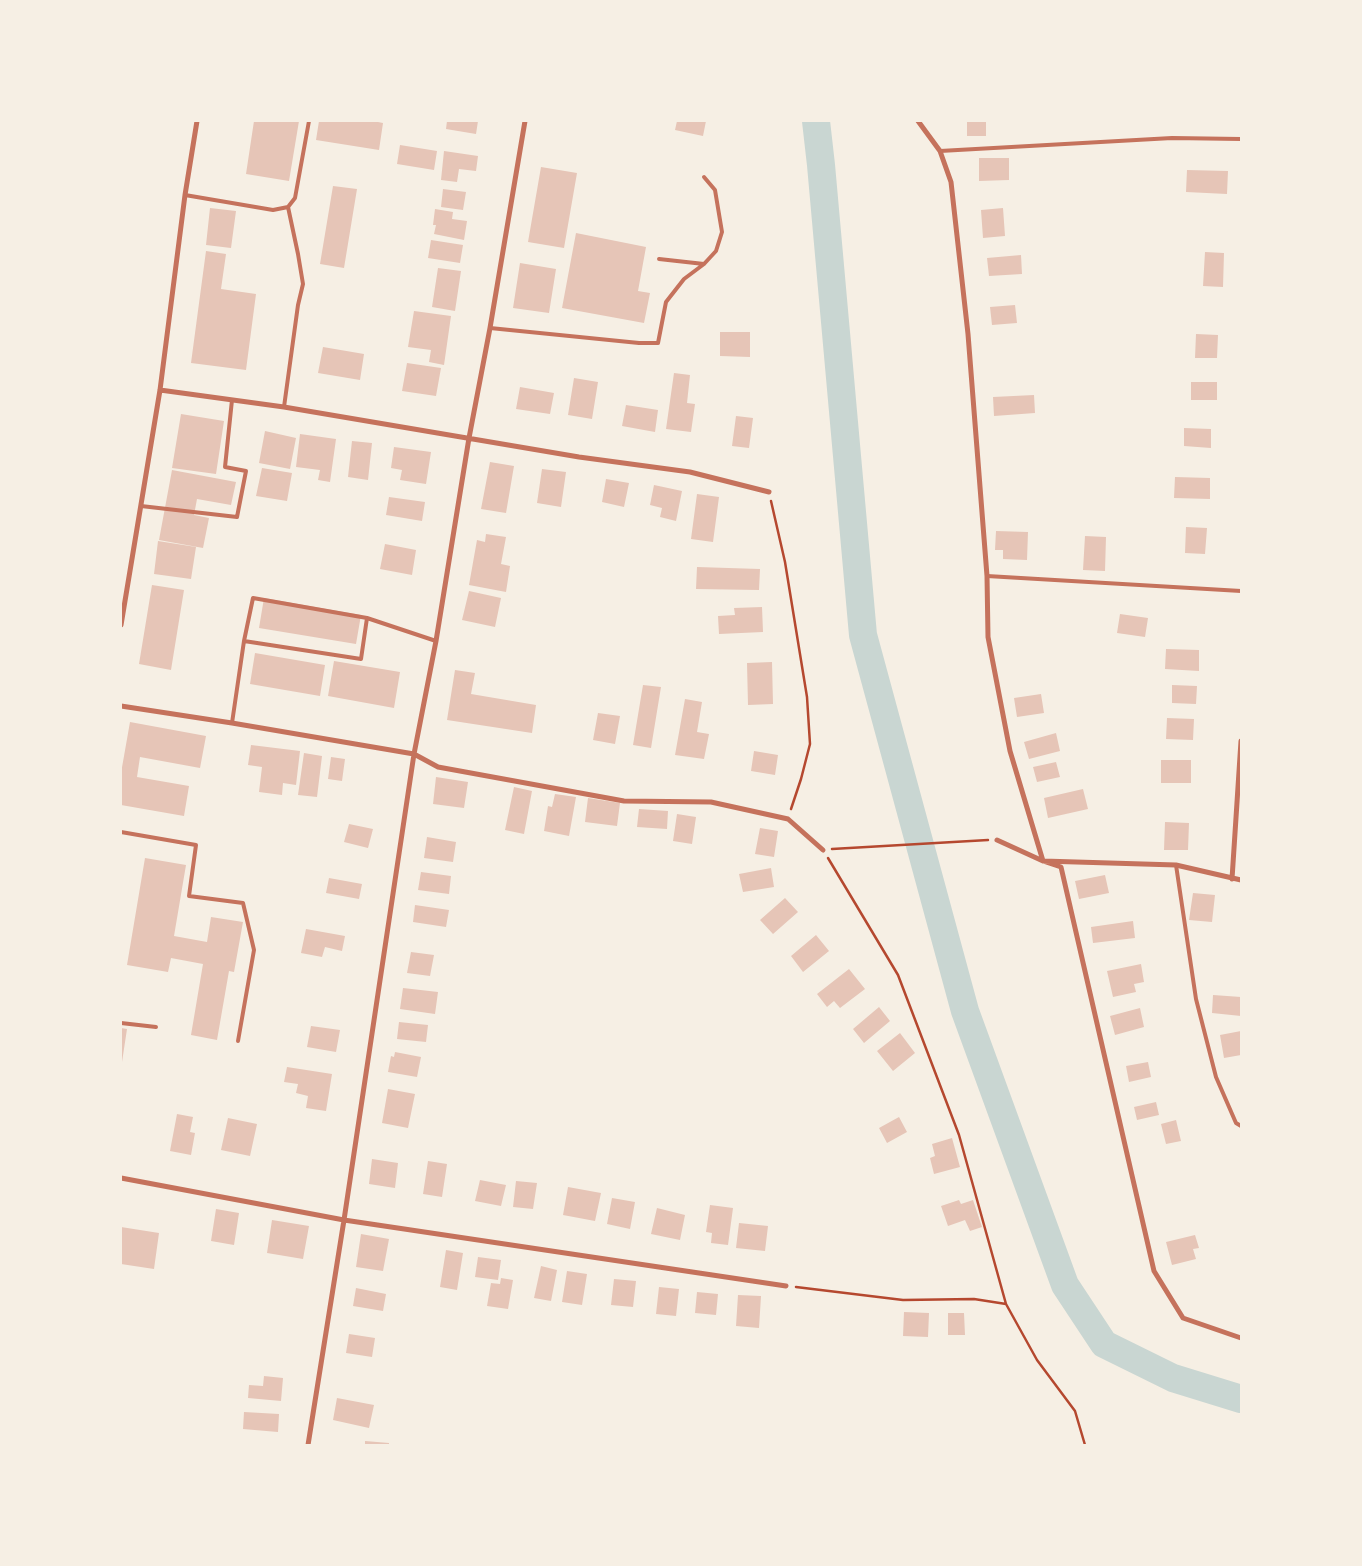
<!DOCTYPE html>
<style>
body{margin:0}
#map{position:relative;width:1362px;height:1566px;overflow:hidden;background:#f6efe4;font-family:"Fira Sans Condensed",sans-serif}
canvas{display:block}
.frame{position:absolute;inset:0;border:122px solid #f6efe4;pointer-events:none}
</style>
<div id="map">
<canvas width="1362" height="1566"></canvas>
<div class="frame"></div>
</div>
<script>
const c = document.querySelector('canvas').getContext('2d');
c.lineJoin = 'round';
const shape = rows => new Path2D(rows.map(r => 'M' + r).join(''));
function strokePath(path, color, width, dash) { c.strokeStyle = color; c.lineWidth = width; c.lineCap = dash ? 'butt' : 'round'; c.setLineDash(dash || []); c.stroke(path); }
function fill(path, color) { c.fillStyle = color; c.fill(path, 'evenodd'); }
const river = shape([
 [816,121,821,165,863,635,965,1011,1065,1285,1104,1344,1173,1378,1241,1399]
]);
const building = shape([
 [254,121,299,121,289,181,246,174],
 [319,121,373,121,383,123,379,150,316,140],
 [447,121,478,121,476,134,446,129],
 [677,121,706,121,703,136,675,130],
 [967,121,986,121,986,136,967,136],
 [400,145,437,151,434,170,397,164],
 [444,151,478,156,476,171,459,169,457,182,441,180],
 [979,158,1009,158,1009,180,979,181],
 [541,167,577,173,564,248,528,242],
 [1187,170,1228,171,1227,194,1186,192],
 [333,186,357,189,344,268,320,264],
 [443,189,466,192,463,210,441,207],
 [210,208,236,211,231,248,206,245],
 [1003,208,1005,236,983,238,981,210],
 [435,209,453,212,452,219,467,221,464,240,434,234,436,225,433,225],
 [576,233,646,247,638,291,650,293,644,323,562,308],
 [431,240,463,245,460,263,428,258],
 [206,251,226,254,221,289,256,294,246,370,191,363],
 [1205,252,1224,253,1223,287,1203,286],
 [1021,255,1022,274,989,276,987,258],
 [520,263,556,269,549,313,513,308],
 [438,268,461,271,455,311,432,307],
 [1015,305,1017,323,992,325,990,307],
 [414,311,451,316,444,365,429,362,431,350,408,347],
 [720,332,750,332,750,357,720,356],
 [1196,334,1218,335,1217,358,1195,358],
 [323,347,364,354,360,380,318,373],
 [407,363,441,368,436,396,402,391],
 [674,373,690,375,687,403,695,404,691,432,666,429],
 [574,378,598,382,592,419,568,415],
 [1191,382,1217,382,1217,400,1191,400],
 [520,387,554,393,550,414,516,409],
 [1034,395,1035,413,994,416,993,397],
 [626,405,658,410,655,432,622,426],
 [181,414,224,421,216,474,172,468],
 [736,416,753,418,749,448,732,446],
 [1184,428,1211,429,1211,448,1184,446],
 [265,431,296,438,290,469,259,463],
 [300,434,336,439,330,482,318,480,320,470,296,467],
 [352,441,372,443,368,480,348,477],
 [394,447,431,452,426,484,400,480,402,470,391,468],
 [490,462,514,466,506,513,481,509],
 [262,468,292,473,287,501,256,496],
 [542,469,566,472,561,507,537,503],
 [172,470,236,482,231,505,197,499,194,515,209,518,203,548,159,540],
 [1175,477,1210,478,1210,499,1174,498],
 [606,479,629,483,624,507,602,502],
 [654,485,682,491,676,521,660,517,662,508,650,505],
 [697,494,719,497,713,542,691,539],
 [389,497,425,502,422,521,386,515],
 [1186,527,1207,528,1205,554,1185,553],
 [996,531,1028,532,1027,560,1003,559,1003,550,995,550],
 [486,534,506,537,501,564,510,566,506,592,469,585,477,540,485,542],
 [1085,536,1106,537,1105,571,1083,570],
 [158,541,196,547,191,579,154,574],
 [385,544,416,550,412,575,380,569],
 [697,567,760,569,759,590,696,589],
 [152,585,184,590,171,670,139,664],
 [469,591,501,598,495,627,462,620],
 [264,598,361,615,356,644,259,628],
 [762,607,763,632,719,634,718,616,735,615,734,608],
 [1120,614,1148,618,1145,637,1117,633],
 [1166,649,1199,650,1199,671,1165,669],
 [255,653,325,665,320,696,250,684],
 [334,661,400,672,394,708,328,696],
 [772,662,773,704,748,705,747,663],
 [455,670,475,673,471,694,536,705,532,733,447,720],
 [643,685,661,687,651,748,633,745],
 [1172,685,1197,686,1196,704,1172,703],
 [1041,694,1044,713,1017,717,1014,698],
 [685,699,702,702,697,732,709,734,704,759,675,755],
 [598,713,620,716,615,744,593,740],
 [1167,718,1194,719,1193,740,1166,739],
 [130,722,206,736,200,768,140,757,137,777,189,786,184,816,121,805,121,773],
 [1056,733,1060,751,1029,759,1024,742],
 [251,745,300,751,296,785,283,783,282,795,259,792,262,767,248,765],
 [754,751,778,755,775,775,751,771],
 [304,753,322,756,317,797,298,795],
 [331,757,345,759,342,781,328,779],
 [1161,760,1191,760,1191,783,1161,783],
 [1056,762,1060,777,1037,782,1033,767],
 [436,777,468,782,464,808,433,804],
 [514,787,532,791,524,834,505,830],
 [1083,789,1088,809,1048,818,1044,798],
 [555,794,576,797,569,836,544,831,548,806,552,807],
 [588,798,620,803,617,826,585,822],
 [639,809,668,811,667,829,637,827],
 [677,814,696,817,692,844,673,841],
 [1165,822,1189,823,1188,850,1164,850],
 [349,824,373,829,368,848,344,842],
 [760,828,778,831,774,857,755,854],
 [427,837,456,842,453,862,424,858],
 [145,858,186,865,174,936,207,942,211,917,243,922,234,972,229,971,217,1040,191,1035,203,964,171,958,168,972,127,965],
 [771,868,774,887,743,892,739,874],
 [421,872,451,876,449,894,418,890],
 [1105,875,1109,893,1079,899,1075,881],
 [329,878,362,884,359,899,326,893],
 [1193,893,1215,895,1212,922,1189,920],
 [785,898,798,912,773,934,760,920],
 [415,905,449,910,446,927,413,922],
 [1133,921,1135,938,1093,943,1091,927],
 [306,929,345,936,342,951,325,947,322,957,301,953],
 [816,935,829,951,803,972,791,956],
 [411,952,434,955,430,976,407,973],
 [1141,964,1144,982,1134,984,1136,992,1113,997,1107,971],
 [849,969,865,989,840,1008,834,1001,827,1007,817,994],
 [403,988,438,992,435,1014,400,1009],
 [1213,995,1241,997,1241,1016,1212,1013],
 [879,1007,890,1021,864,1043,853,1029],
 [1140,1008,1144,1027,1115,1035,1110,1016],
 [399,1022,428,1025,426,1042,397,1039],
 [311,1026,340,1030,336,1052,307,1047],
 [121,1028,127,1029,122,1062,121,1062],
 [1241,1031,1241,1055,1224,1058,1220,1035],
 [900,1033,915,1053,893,1071,877,1051],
 [395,1052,421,1057,417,1077,388,1072,391,1056,394,1057],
 [1148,1062,1151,1077,1129,1082,1126,1066],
 [287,1067,332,1074,326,1111,306,1108,308,1096,296,1093,298,1084,284,1082],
 [388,1089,415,1094,408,1128,382,1123],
 [1156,1102,1159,1115,1137,1120,1134,1107],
 [177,1114,193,1117,190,1132,195,1133,191,1155,170,1151],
 [899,1117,907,1132,887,1143,879,1128],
 [228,1118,257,1124,250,1156,221,1150],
 [1176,1120,1181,1141,1166,1144,1161,1124],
 [952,1138,960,1167,934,1174,930,1158,935,1156,932,1144],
 [372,1159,398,1163,395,1188,369,1184],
 [428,1161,447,1164,442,1197,423,1194],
 [480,1180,506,1185,501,1206,475,1201],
 [516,1181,537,1183,533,1209,513,1207],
 [568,1187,601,1193,595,1221,563,1215],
 [612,1198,635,1202,630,1229,607,1224],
 [959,1200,961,1204,973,1200,982,1227,970,1231,965,1220,948,1226,941,1206],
 [710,1205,733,1208,728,1245,711,1243,712,1233,706,1232],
 [657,1208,685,1215,680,1240,651,1234],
 [216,1209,239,1213,234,1245,211,1241],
 [272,1220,309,1226,303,1259,267,1253],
 [739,1223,768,1226,765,1251,736,1248],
 [121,1227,159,1233,154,1269,121,1264],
 [361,1234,389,1239,383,1271,356,1267],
 [1195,1235,1199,1248,1193,1249,1196,1259,1172,1265,1166,1242],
 [446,1250,463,1253,457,1290,440,1287],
 [478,1257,501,1260,498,1280,475,1277],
 [541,1266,557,1270,551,1301,534,1298],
 [567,1271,587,1274,582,1305,562,1302],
 [501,1278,513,1280,508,1309,487,1306,491,1283,500,1284],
 [614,1279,636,1281,633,1307,611,1305],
 [659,1287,679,1289,676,1316,656,1314],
 [356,1288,386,1294,383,1311,353,1306],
 [697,1292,718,1294,716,1315,695,1313],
 [738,1295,761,1296,759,1328,736,1326],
 [904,1312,929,1313,928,1337,903,1336],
 [948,1313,964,1313,965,1335,948,1335],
 [349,1334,375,1338,372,1357,346,1353],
 [264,1376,283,1378,281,1401,248,1398,249,1385,263,1386],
 [337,1398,374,1405,369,1428,333,1420],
 [244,1412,279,1414,278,1432,243,1429],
 [365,1441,389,1443,389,1445,365,1445]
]);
const path = shape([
 [771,501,785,562,807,697,810,744,801,779,791,809],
 [832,849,988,840],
 [796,1287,903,1300,974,1299,1006,1304,959,1135,898,975,828,858],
 [1006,1304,1037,1360,1075,1411,1085,1445]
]);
const service = shape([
 [940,151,1172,138,1241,139],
 [185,195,273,210,288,207,295,198,309,121],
 [659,259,704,264],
 [490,328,639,343,658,343,666,302,684,279,704,264,716,251,722,232,715,190,704,177],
 [284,407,298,305,303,284,298,254,288,207],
 [141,506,237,517,246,471,225,467,232,400],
 [987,576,1241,591],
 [244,641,361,659,367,618],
 [232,723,244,641,253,598,367,618,436,641],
 [121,832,196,845,189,896,243,903,254,950,238,1041],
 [1176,865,1196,999,1216,1077,1236,1123,1241,1126],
 [121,1023,156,1027]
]);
const minor = shape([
 [918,121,940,151,951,182,968,334,987,576,988,637,1010,751,1043,861,1061,867,1154,1271,1183,1318,1241,1338],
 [160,390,284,407,579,457,690,472,769,492],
 [121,625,160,390,185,195,197,121],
 [121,706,232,723,414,754,438,767,624,801,711,802,788,819,823,850],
 [997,840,1043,861,1176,865,1241,880],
 [1232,879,1241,741],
 [121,1178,344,1220,786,1286],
 [308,1445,344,1220,414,754,436,641,469,438,490,328,525,121]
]);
strokePath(river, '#c9d6d2', 28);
fill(building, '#e6c5b7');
strokePath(path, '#b5482f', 2.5);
strokePath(service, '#c5725c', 4);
strokePath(minor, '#c5725c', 5);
</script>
